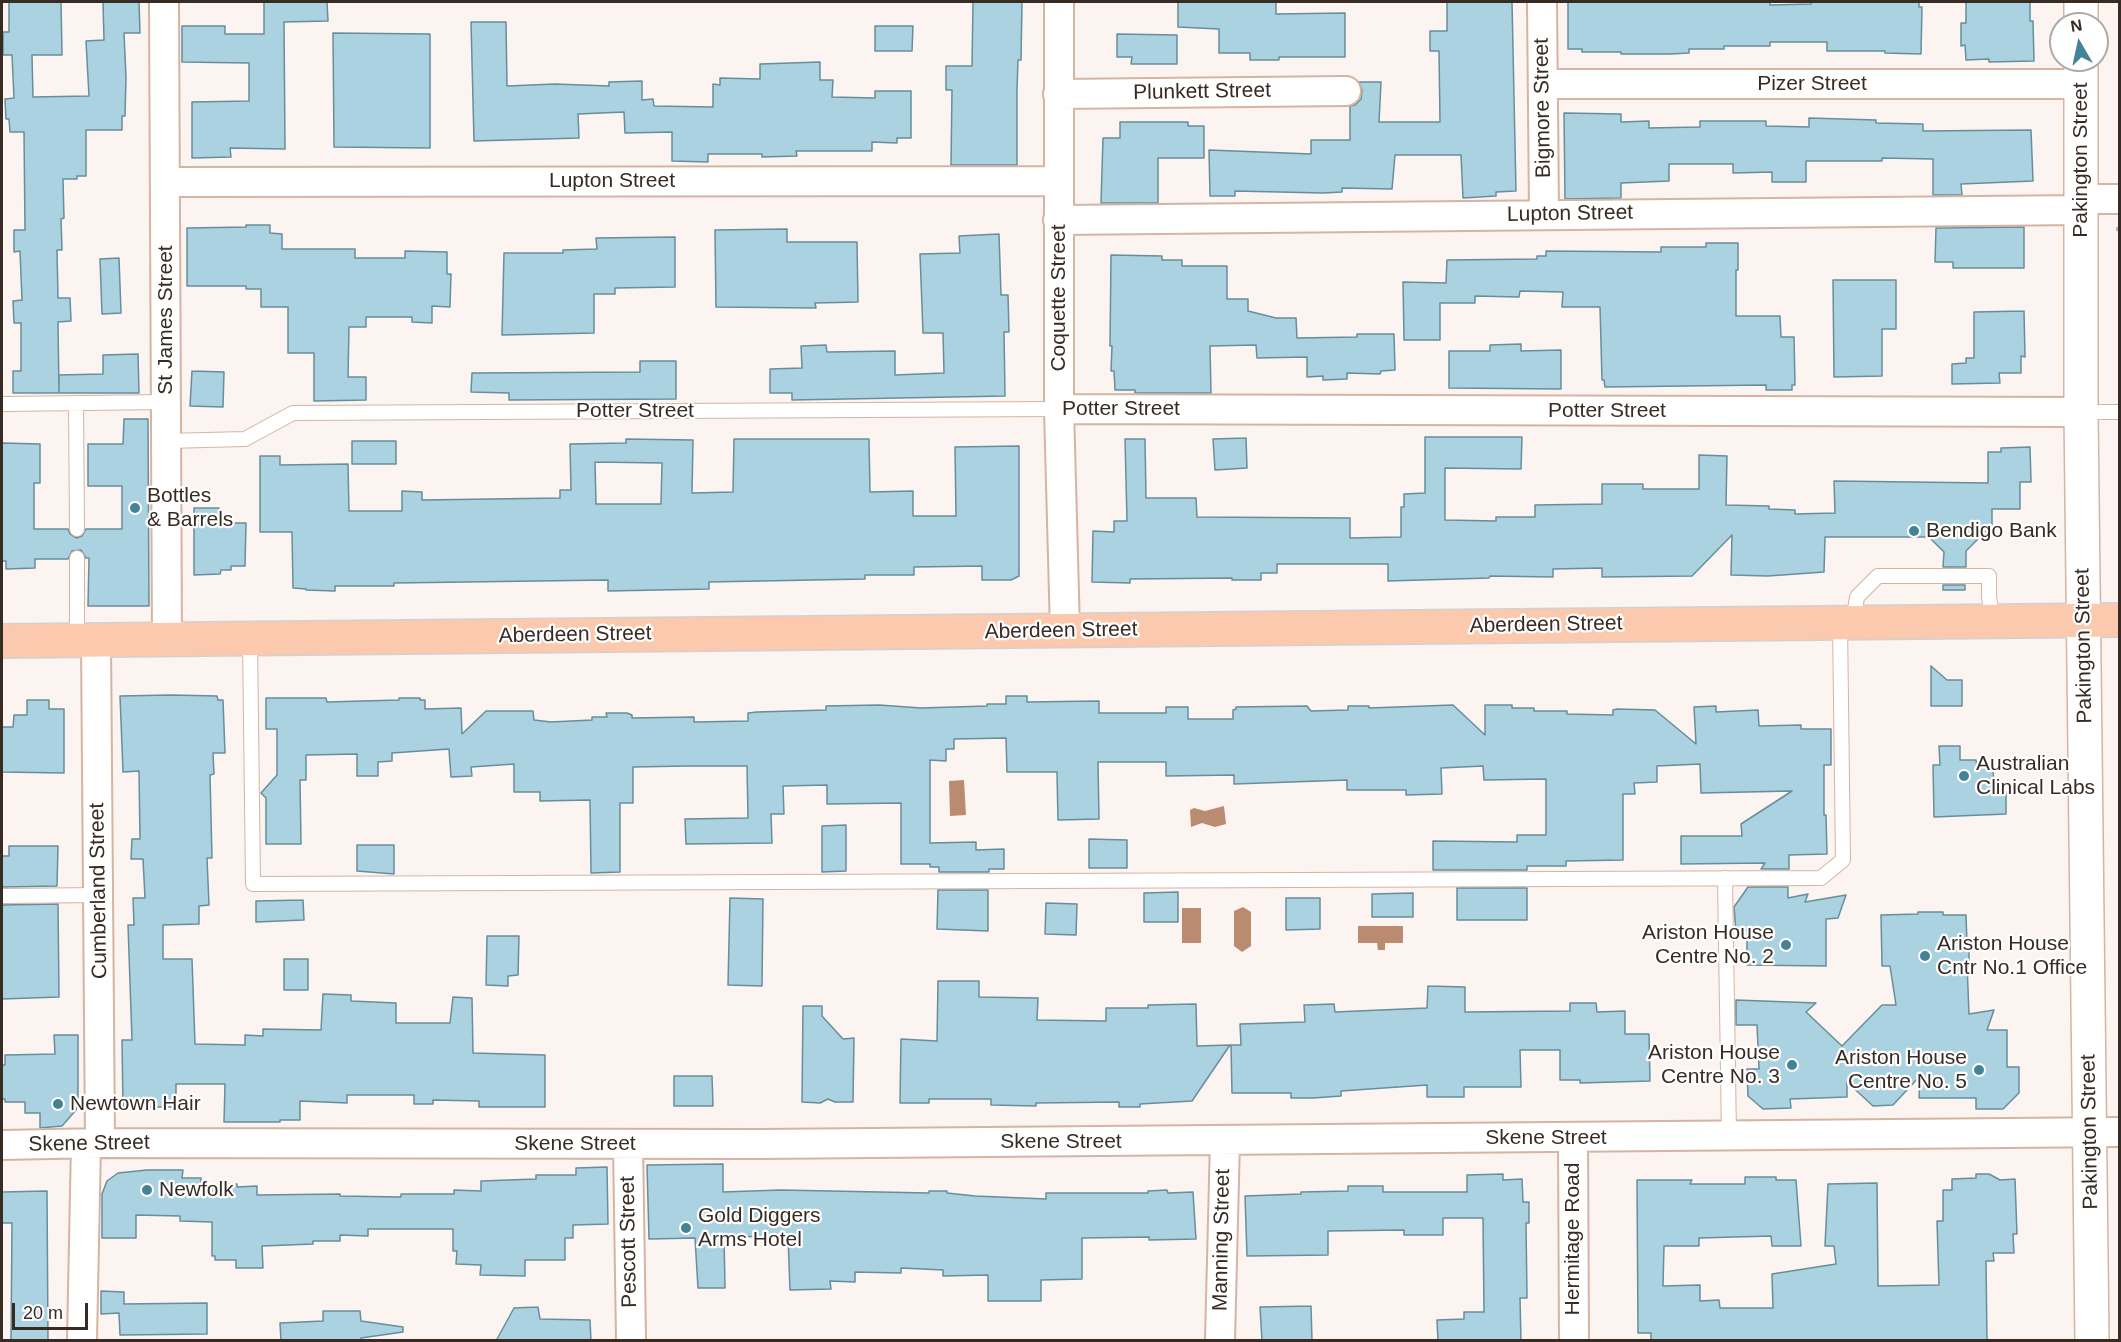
<!DOCTYPE html>
<style>
body{margin:0}
#map{position:relative;width:2121px;height:1342px;overflow:hidden;background:#fbf4f0;font-family:Arial,sans-serif}
canvas{display:block}
.frame{position:absolute;inset:0;border:3px solid #382b24;pointer-events:none}
.north{position:absolute;left:2049px;top:12px;width:60px;height:60px;box-sizing:border-box;background:#fff;border:2px solid #afaaa7;border-radius:50%;rotate:351deg;font-size:16px;font-weight:700;line-height:24px;text-align:center;color:#382b24}
.north::after{content:'';display:block;margin:auto;width:21px;height:27px;background:#448297;clip-path:polygon(50% 0,100% 100%,50% 72%,0 100%)}
.scale{position:absolute;left:12px;top:1303px;width:76px;height:27px;box-sizing:border-box;border:3px solid #382b24;border-top:0;padding-left:8px;font-size:18px;line-height:21px;white-space:nowrap;color:#382b24;-webkit-text-stroke:4px #fff;paint-order:stroke}
</style>
<div id="map">
<canvas width="2121" height="1342"></canvas>
<div class="frame"></div>
<div class="north">N</div>
<div class="scale">20 m</div>
</div>
<script>
const c = document.querySelector('canvas').getContext('2d');
c.lineJoin = 'round';
function fill(path, color) { c.fillStyle = color; c.fill(path, 'evenodd'); }
const shape = rows => new Path2D(rows.map(r => 'M' + r).join(''));
function strokePath(path, color, width, dash) { c.strokeStyle = color; c.lineWidth = width; c.lineCap = dash ? 'butt' : 'round'; c.setLineDash(dash || []); c.stroke(path); }
function write(font, color, halo, rows, align = 'center') {
  c.font = font + ' Arial,sans-serif'; c.lineWidth = 4.5; c.setLineDash([]); c.textBaseline = 'middle'; c.strokeStyle = halo; c.fillStyle = color; for (const [text, x, y, turn = 0] of rows) {
    c.save(); c.translate(x, y); c.rotate((+turn || 0) * Math.PI / 180); c.textAlign = isNaN(turn) ? turn : align; if (halo) c.strokeText(text, 0, 0); c.fillText(text, 0, 0); c.restore();
  }
}
const water = shape([
 [964,780,966,815,950,816,949,781],
 [1224,806,1226,824,1215,827,1202,823,1191,827,1190,810,1194,808,1205,811],
 [1243,907,1251,912,1251,946,1242,952,1234,946,1234,911],
 [1182,908,1201,908,1201,943,1182,943],
 [1358,926,1403,926,1403,943,1385,943,1385,950,1378,950,1377,943,1358,943]
]);
const building = shape([
 [9,2,61,2,62,55,32,55,33,97,89,96,86,41,104,40,103,2,139,2,140,33,124,33,126,78,125,116,122,116,122,130,86,130,86,176,77,176,77,179,63,179,64,218,61,219,62,250,57,250,58,298,70,298,71,321,58,322,59,393,13,393,13,371,21,371,21,323,14,323,13,301,22,300,20,251,14,252,14,230,25,230,24,132,10,132,9,119,6,119,5,99,14,98,12,55,3,55,3,32,9,32,9,2],
 [264,2,327,2,328,21,284,22,285,149,230,148,231,157,192,158,192,102,249,101,249,63,182,62,182,26,225,26,225,34,264,34,264,2],
 [973,2,1022,2,1021,60,1018,60,1017,89,1017,165,951,165,952,90,946,90,946,66,972,66,973,2],
 [1178,2,1276,2,1276,14,1345,13,1345,57,1279,57,1279,60,1250,60,1250,53,1219,53,1219,29,1178,27,1178,2],
 [1447,2,1512,2,1516,191,1496,192,1496,196,1463,198,1461,155,1395,155,1392,189,1342,188,1342,192,1323,193,1235,191,1235,196,1210,196,1209,150,1311,154,1311,140,1350,140,1350,106,1355,105,1361,99,1362,90,1359,82,1381,82,1379,122,1440,122,1439,51,1430,51,1430,31,1447,31,1447,2],
 [1568,2,1770,2,1770,5,1811,4,1811,2,1919,2,1919,7,1922,7,1921,54,1885,53,1885,51,1827,51,1827,42,1770,42,1770,46,1724,46,1724,49,1689,49,1689,53,1670,54,1621,54,1621,52,1582,52,1582,49,1568,49,1568,2],
 [1966,2,2030,2,2030,21,2033,21,2034,61,1989,62,1989,59,1966,60,1965,45,1961,46,1961,23,1966,23,1966,2],
 [471,22,506,22,507,86,555,84,609,86,609,82,642,81,642,100,653,99,654,106,713,107,713,84,720,85,720,78,760,79,760,64,820,62,820,80,833,80,832,97,875,98,875,91,911,91,911,138,897,138,897,143,872,142,872,151,796,151,797,156,762,157,762,154,708,154,708,162,672,161,672,132,625,133,624,112,578,114,579,138,474,141,471,22],
 [875,26,913,26,912,51,875,51,875,26],
 [333,33,430,34,430,148,334,147,333,33],
 [1117,34,1177,35,1177,64,1131,64,1132,57,1117,57,1117,34],
 [1564,113,1621,114,1621,122,1649,121,1649,128,1700,127,1700,121,1766,121,1766,126,1809,127,1809,118,1876,120,1876,123,1923,124,1923,131,2031,130,2033,181,1961,184,1962,195,1933,195,1933,159,1882,158,1882,161,1806,161,1806,182,1772,182,1772,172,1733,173,1733,164,1669,164,1669,181,1621,183,1621,198,1565,199,1564,113],
 [1120,122,1188,122,1188,126,1204,126,1204,158,1158,158,1158,203,1101,203,1103,138,1120,138,1120,122],
 [246,225,270,225,270,233,282,234,282,249,355,249,355,258,405,258,405,251,447,252,447,274,451,274,450,307,432,306,432,323,412,322,412,317,366,317,366,327,349,327,348,377,366,377,366,400,314,401,314,353,288,353,288,307,261,307,261,289,246,289,246,286,187,286,187,228,246,227,246,225],
 [2024,227,2024,268,1953,268,1953,262,1935,262,1936,228,2024,227],
 [787,229,787,242,857,242,858,302,815,303,816,308,716,307,715,230,787,229],
 [999,234,1001,295,1008,295,1009,332,1004,332,1005,396,792,400,792,393,770,393,770,369,802,368,801,346,826,345,827,352,895,351,895,375,944,373,943,333,923,333,920,254,960,253,959,236,999,234],
 [675,237,675,287,615,288,615,294,594,294,594,333,502,335,504,253,563,253,563,250,597,249,596,238,675,237],
 [1706,243,1738,243,1738,270,1736,270,1736,316,1780,316,1781,337,1794,337,1795,385,1792,385,1792,390,1766,390,1766,385,1605,387,1604,380,1602,380,1600,307,1562,307,1563,292,1520,291,1519,297,1475,296,1475,303,1440,303,1440,340,1404,340,1403,282,1446,283,1447,260,1537,259,1537,256,1546,256,1546,251,1661,252,1661,247,1706,247,1706,243],
 [1111,255,1162,256,1162,260,1182,260,1182,266,1227,266,1227,299,1248,299,1248,311,1276,318,1296,318,1297,338,1357,337,1357,334,1394,334,1395,370,1381,371,1380,374,1347,373,1347,379,1323,380,1323,376,1307,377,1307,357,1257,358,1256,345,1210,346,1211,393,1135,393,1135,390,1115,390,1114,371,1111,371,1112,346,1110,346,1111,255],
 [119,258,121,313,102,314,100,259,119,258],
 [1833,280,1896,280,1896,329,1882,329,1882,376,1834,377,1833,280],
 [2024,311,2025,357,2021,356,2021,373,1999,373,2000,383,1952,384,1952,364,1966,363,1966,358,1974,358,1974,312,2024,311],
 [1521,344,1521,351,1561,350,1561,389,1449,388,1449,351,1490,351,1490,345,1521,344],
 [138,354,139,393,59,393,59,375,103,374,103,355,138,354],
 [640,361,676,361,676,399,509,400,509,393,471,392,472,373,640,372,640,361],
 [192,371,224,372,223,407,190,406,192,371],
 [124,419,148,419,149,606,88,606,89,558,86,558,81,550,72,551,68,559,35,559,35,568,6,569,6,561,2,561,2,443,40,444,40,483,34,483,34,529,68,529,70,534,76,538,82,536,86,529,122,529,122,486,88,486,88,444,123,444,124,419],
 [1425,437,1522,437,1521,469,1445,468,1445,520,1496,521,1496,517,1535,517,1535,505,1602,504,1602,484,1643,484,1643,489,1699,489,1699,455,1727,456,1726,505,1769,506,1769,509,1795,510,1795,514,1835,513,1834,481,1988,483,1988,452,2001,452,2001,448,2030,447,2031,482,2020,482,2020,509,1992,509,1992,525,1966,551,1966,567,1943,567,1944,552,1929,537,1825,537,1824,572,1768,576,1731,575,1732,535,1692,576,1602,577,1602,568,1553,569,1553,577,1490,576,1489,578,1388,581,1388,564,1277,564,1277,573,1261,573,1261,580,1232,580,1232,578,1130,579,1130,583,1092,582,1093,531,1114,532,1114,521,1127,521,1125,439,1145,439,1146,498,1196,498,1197,517,1350,518,1350,538,1401,537,1401,507,1404,507,1404,494,1425,493,1425,437],
 [1246,438,1247,468,1215,470,1213,439,1246,438],
 [626,439,693,440,692,493,733,492,734,439,869,439,870,492,913,491,913,516,956,516,955,447,1019,446,1019,576,1011,580,982,580,982,566,914,567,914,575,865,575,865,579,709,582,709,589,608,591,608,580,394,583,394,586,335,586,335,591,306,590,306,589,293,588,292,532,260,532,260,456,280,456,280,465,348,464,349,511,402,511,402,491,422,492,422,500,560,498,560,490,571,490,570,444,626,443,626,439],
 [595,462,662,463,661,504,596,504,595,462],
 [352,441,396,441,396,464,352,464,352,441],
 [194,508,219,508,218,523,246,523,245,566,231,566,231,570,221,570,220,574,194,575,194,508],
 [1943,585,1965,585,1965,590,1943,590,1943,585],
 [1931,666,1947,680,1962,680,1962,706,1931,706,1931,666],
 [171,695,217,696,218,700,223,700,225,753,213,753,214,774,210,775,212,858,207,858,209,905,199,906,199,924,163,925,163,959,192,959,195,1044,245,1045,245,1035,263,1036,263,1029,321,1030,323,994,351,995,351,1001,396,1003,396,1023,450,1023,453,997,472,998,473,1053,545,1055,545,1107,479,1107,479,1101,433,1100,433,1104,414,1104,414,1095,347,1095,347,1103,300,1101,300,1120,280,1120,280,1122,224,1122,225,1084,176,1084,176,1107,123,1107,122,1040,132,1040,128,925,134,925,133,898,145,898,143,859,131,859,132,839,140,839,139,771,123,772,120,696,171,695],
 [1006,696,1027,696,1027,702,1099,701,1099,713,1166,713,1166,707,1188,707,1188,719,1233,719,1233,710,1236,709,1236,707,1307,706,1311,711,1348,710,1348,706,1369,706,1369,708,1453,705,1485,735,1485,705,1512,705,1512,708,1534,708,1534,711,1567,711,1567,714,1613,715,1613,710,1617,709,1655,710,1696,744,1694,707,1716,706,1716,712,1758,710,1759,726,1801,725,1801,729,1831,729,1831,765,1824,765,1824,815,1826,815,1827,854,1789,855,1789,869,1761,869,1765,863,1681,864,1681,836,1742,836,1741,824,1792,791,1701,793,1700,764,1657,766,1657,782,1634,783,1635,794,1623,794,1623,860,1566,861,1566,866,1527,866,1527,870,1433,870,1433,841,1517,842,1517,835,1546,835,1546,779,1484,780,1483,766,1441,768,1442,794,1406,795,1406,790,1347,790,1347,780,1234,784,1234,775,1166,776,1166,762,1098,762,1099,819,1058,820,1057,772,1007,772,1006,738,954,739,954,749,946,749,946,761,930,760,930,843,976,842,976,850,1004,849,1004,869,989,869,989,872,939,872,939,867,930,867,930,864,901,864,901,803,827,804,827,785,783,786,784,814,771,814,772,843,686,844,685,819,748,818,747,766,686,766,633,767,633,803,620,803,620,872,591,873,590,800,540,801,540,792,514,792,514,764,471,767,472,776,451,777,449,749,392,753,392,761,378,762,378,776,357,776,357,754,306,755,306,780,300,780,301,844,266,844,266,798,261,793,277,775,277,729,266,729,266,698,326,698,327,702,399,700,399,698,420,698,420,700,425,700,425,709,461,708,462,734,486,711,533,711,534,720,551,722,592,720,592,717,607,717,606,713,627,713,632,715,632,718,694,717,694,722,748,721,748,713,757,712,826,710,826,706,879,705,921,708,987,706,987,704,1006,704,1006,696],
 [27,700,49,700,49,709,64,709,64,773,2,772,2,727,13,727,14,715,27,715,27,700],
 [1939,746,1960,746,1960,760,1976,760,1977,767,1993,767,1994,792,2006,792,2006,814,1934,817,1933,765,1940,765,1939,746],
 [846,825,846,871,822,872,822,826,846,825],
 [1089,839,1127,840,1127,868,1089,868,1089,839],
 [357,845,394,845,394,874,357,871,357,845],
 [9,846,58,846,57,886,2,887,2,856,9,856,9,846],
 [1748,887,1788,887,1788,898,1808,894,1805,902,1846,895,1838,918,1826,919,1826,966,1747,965,1747,930,1736,931,1734,907,1748,887],
 [1457,888,1527,888,1527,920,1457,920,1457,888],
 [938,890,988,890,988,931,937,929,938,890],
 [1178,892,1178,922,1144,922,1144,893,1178,892],
 [1413,893,1413,917,1372,917,1372,894,1413,893],
 [730,898,763,899,762,986,728,985,730,898],
 [1286,898,1320,898,1320,929,1286,930,1286,898],
 [303,900,304,920,256,922,256,901,303,900],
 [1046,903,1077,904,1076,935,1045,934,1046,903],
 [58,904,59,997,2,999,2,905,58,904],
 [1918,912,1943,912,1943,915,1966,915,1967,943,1969,943,1969,963,1967,963,1969,1014,1994,1010,1987,1030,2007,1030,2007,1067,2019,1067,2019,1093,2003,1109,1976,1109,1976,1098,1919,1098,1920,1076,1893,1105,1873,1106,1847,1082,1847,1097,1790,1099,1791,1108,1763,1109,1748,1096,1747,1069,1759,1069,1757,1025,1736,1025,1736,1000,1816,1003,1806,1012,1842,1046,1882,1005,1896,1005,1890,966,1882,966,1881,915,1918,914,1918,912],
 [487,936,519,936,518,975,508,976,508,986,486,985,487,936],
 [284,959,308,959,308,990,284,990,284,959],
 [938,981,979,981,979,997,1038,998,1037,1020,1106,1021,1106,1008,1148,1008,1148,1005,1196,1004,1197,1046,1230,1045,1192,1101,1140,1104,1140,1107,1119,1107,1119,1102,1036,1103,1036,1106,991,1105,991,1099,929,1099,929,1103,900,1103,901,1039,937,1041,938,981],
 [1428,986,1465,987,1465,1012,1570,1011,1570,1003,1596,1003,1597,1012,1625,1011,1625,1034,1649,1034,1650,1081,1580,1083,1580,1080,1560,1080,1560,1050,1520,1050,1521,1087,1464,1087,1464,1097,1427,1097,1427,1085,1341,1091,1341,1096,1313,1098,1291,1098,1291,1093,1232,1093,1231,1045,1241,1045,1240,1024,1305,1022,1304,1005,1334,1004,1335,1012,1427,1008,1428,986],
 [803,1006,822,1006,822,1016,843,1039,854,1038,853,1102,835,1102,828,1099,820,1103,802,1102,803,1006],
 [54,1035,78,1035,78,1098,76,1110,62,1126,40,1128,40,1113,25,1113,25,1102,5,1102,5,1099,2,1099,2,1065,5,1065,5,1055,55,1054,54,1035],
 [674,1076,712,1076,713,1106,674,1106,674,1076],
 [723,1164,723,1192,780,1190,929,1193,929,1191,947,1191,947,1193,975,1196,1046,1199,1046,1193,1148,1193,1148,1191,1167,1190,1168,1193,1193,1192,1196,1239,1149,1240,1149,1237,1082,1238,1082,1279,1041,1280,1041,1301,988,1301,988,1275,943,1276,943,1270,901,1268,901,1273,855,1272,855,1282,830,1281,831,1289,790,1290,788,1236,724,1237,725,1288,698,1288,695,1238,649,1239,647,1165,723,1164],
 [607,1167,608,1224,573,1225,573,1238,565,1238,565,1260,525,1260,525,1276,480,1275,481,1265,456,1264,457,1251,453,1251,453,1229,368,1229,368,1236,340,1235,340,1241,313,1241,313,1244,262,1246,263,1268,236,1268,236,1260,215,1260,215,1256,212,1256,212,1222,180,1221,180,1216,136,1215,136,1238,102,1238,102,1194,107,1181,118,1173,147,1170,183,1170,182,1178,201,1178,201,1185,237,1184,237,1187,257,1186,257,1195,340,1194,340,1196,401,1197,401,1194,454,1194,454,1190,481,1191,481,1181,536,1179,536,1175,576,1175,576,1168,607,1167],
 [1503,1174,1503,1180,1522,1179,1523,1202,1529,1202,1529,1223,1526,1223,1527,1298,1520,1298,1521,1341,1438,1341,1437,1320,1464,1319,1464,1312,1484,1312,1483,1218,1443,1218,1443,1235,1404,1235,1404,1230,1328,1231,1328,1255,1247,1256,1245,1196,1301,1194,1301,1192,1348,1191,1348,1186,1383,1186,1383,1192,1467,1192,1467,1175,1503,1174],
 [1976,1174,1989,1174,2000,1180,2015,1179,2017,1234,2013,1234,2014,1253,1993,1253,1994,1261,1986,1261,1987,1341,1651,1341,1651,1333,1638,1333,1637,1180,1692,1180,1690,1184,1745,1184,1745,1177,1776,1177,1776,1180,1796,1180,1801,1246,1772,1246,1771,1236,1699,1238,1699,1246,1664,1246,1663,1286,1700,1285,1700,1301,1719,1300,1720,1308,1773,1308,1772,1274,1836,1264,1834,1246,1825,1246,1828,1184,1877,1183,1878,1286,1939,1285,1937,1221,1943,1221,1943,1190,1952,1190,1952,1179,1976,1178,1976,1174],
 [47,1191,48,1341,11,1341,12,1223,2,1223,2,1192,47,1191],
 [101,1291,124,1292,124,1304,207,1303,207,1334,120,1335,119,1313,101,1314,101,1291],
 [1311,1306,1312,1341,1262,1341,1260,1307,1311,1306],
 [538,1307,540,1319,590,1320,591,1341,496,1341,514,1308,538,1307],
 [323,1311,360,1311,361,1321,403,1327,403,1332,361,1338,361,1341,281,1341,280,1323,323,1321,323,1311]
]);
const path = shape([
 [2116,229,2120,229]
]);
const lane = shape([
 [76,403,77,529],
 [2,404,166,402],
 [2081,412,2120,412],
 [167,441,245,439,293,413,1059,409],
 [77,558,77,640],
 [1853,622,1857,597,1878,576,1989,576,1989,597,1993,621],
 [250,638,253,884,1821,878,1843,860,1840,622],
 [1725,878,1729,1136],
 [2,896,99,895]
]);
const street = shape([
 [164,2,167,639],
 [1059,2,1059,409,1065,631],
 [1542,2,1544,214],
 [1543,84,2081,84],
 [1058,94,1346,91],
 [166,182,1058,181],
 [2081,199,2120,199],
 [1058,220,2081,210],
 [1059,409,2081,412],
 [96,640,100,1143],
 [1573,1138,1574,1340],
 [628,1144,631,1340],
 [2,1145,100,1143,759,1144,2120,1132],
 [82,1340,86,1144],
 [1220,1340,1225,1140]
]);
const secondary = shape([
 [2081,2,2081,24],
 [2081,60,2081,412,2092,1340]
]);
const primary = shape([
 [2,641,2120,620]
]);
const markers = [
 [135,508,6,"#448297"],
 [1914,531,6,"#448297"],
 [1964,776,6,"#448297"],
 [1786,945,6,"#448297"],
 [1925,956,6,"#448297"],
 [1792,1065,6,"#448297"],
 [1979,1070,6,"#448297"],
 [58,1104,6,"#448297"],
 [147,1190,6,"#448297"],
 [686,1228,6,"#448297"]
];
const streetNames = [
 ["Pizer Street",1812,84],
 ["Plunkett Street",1202,92,-1],
 ["Bigmore Street",1543,108,-91],
 ["Pakington Street",2081,160,-90],
 ["Lupton Street",612,181],
 ["Lupton Street",1570,214,-1],
 ["Coquette Street",1059,298,-90],
 ["St James Street",166,320,-90],
 ["Potter Street",1121,409],
 ["Potter Street",635,411],
 ["Potter Street",1607,411],
 ["Aberdeen Street",1546,625,-1],
 ["Aberdeen Street",1061,631,-1],
 ["Aberdeen Street",575,635,-1],
 ["Pakington Street",2084,646,-91],
 ["Cumberland Street",99,891,-91],
 ["Pakington Street",2090,1132,-91],
 ["Skene Street",1546,1138],
 ["Skene Street",1061,1142],
 ["Skene Street",89,1144,-1],
 ["Skene Street",575,1144],
 ["Hermitage Road",1573,1239,-90],
 ["Manning Street",1222,1240,-89],
 ["Pescott Street",629,1242,-91]
];
const poiNames = [
 ["Bottles",147,496],
 ["& Barrels",147,520],
 ["Bendigo Bank",1926,531],
 ["Australian",1976,764],
 ["Clinical Labs",1976,788],
 ["Ariston House",1774,933,"right"],
 ["Centre No. 2",1774,957,"right"],
 ["Ariston House",1937,944],
 ["Cntr No.1 Office",1937,968],
 ["Ariston House",1780,1053,"right"],
 ["Centre No. 3",1780,1077,"right"],
 ["Ariston House",1967,1058,"right"],
 ["Centre No. 5",1967,1082,"right"],
 ["Newtown Hair",70,1104],
 ["Newfolk",159,1190],
 ["Gold Diggers",698,1216],
 ["Arms Hotel",698,1240]
];
fill(water, '#ba8b70');
fill(building, '#abd2e1');
strokePath(building, '#688d9b', 1.5);
strokePath(lane, '#d5b4a2', 16);
strokePath(street, '#d5b4a2', 32);
strokePath(secondary, '#d5b4a2', 36);
strokePath(primary, '#d3d0cf', 36);
strokePath(path, '#bcb3ae', 4, [4.5, 4.5]);
strokePath(lane, '#fff', 14);
strokePath(street, '#fff', 28);
strokePath(secondary, '#fff', 33);
strokePath(primary, '#fbcaae', 33);
for (const [x, y, r, color] of markers) { const dot = new Path2D(); dot.arc(x, y, r, 0, 2 * Math.PI); c.fillStyle = color; c.fill(dot); strokePath(dot, '#fff', 2); }
write('21px', '#382b24', '#fff', streetNames);
write('21px', '#382b24', '#fff', poiNames, 'left');
</script>
